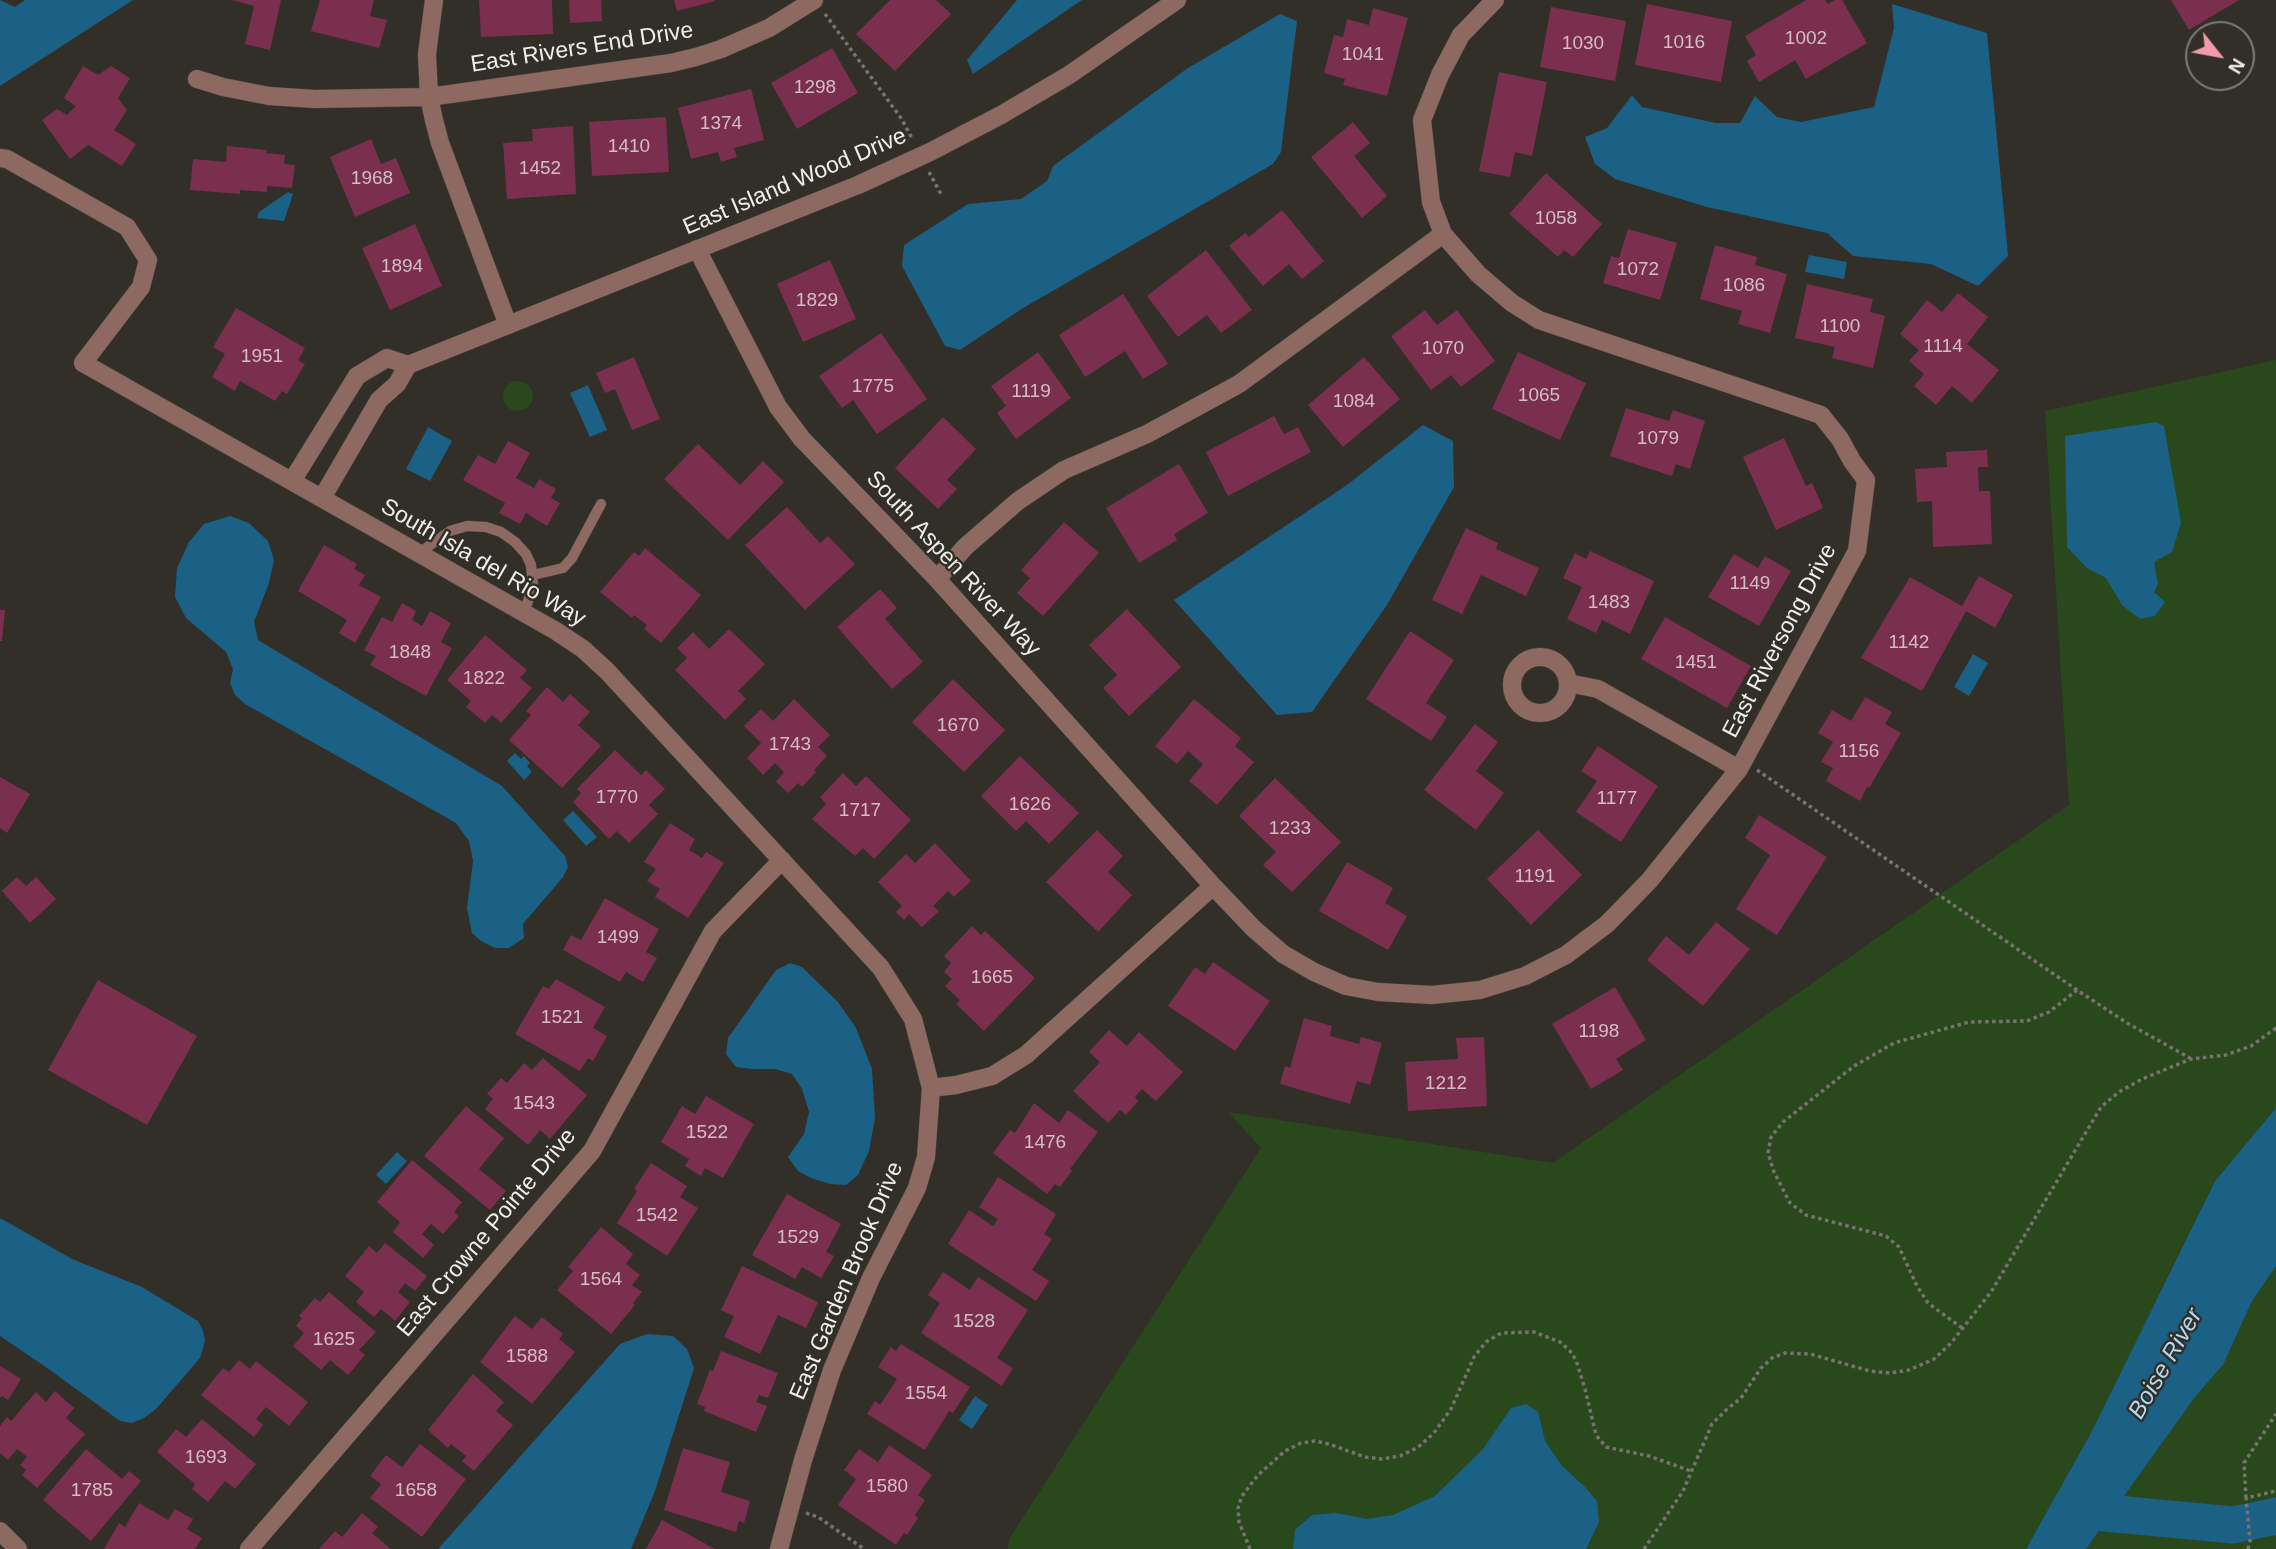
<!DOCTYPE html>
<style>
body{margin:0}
#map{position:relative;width:2276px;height:1549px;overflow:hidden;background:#312f28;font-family:Arial,sans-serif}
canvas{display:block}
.north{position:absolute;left:2185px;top:21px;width:70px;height:70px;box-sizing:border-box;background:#312f28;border:2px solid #7d7b75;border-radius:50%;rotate:121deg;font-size:19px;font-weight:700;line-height:28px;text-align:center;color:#efeee9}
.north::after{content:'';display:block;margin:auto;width:24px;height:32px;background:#f39aa9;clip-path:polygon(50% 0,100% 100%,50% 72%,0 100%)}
</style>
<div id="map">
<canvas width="2276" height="1549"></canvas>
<div class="north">N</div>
</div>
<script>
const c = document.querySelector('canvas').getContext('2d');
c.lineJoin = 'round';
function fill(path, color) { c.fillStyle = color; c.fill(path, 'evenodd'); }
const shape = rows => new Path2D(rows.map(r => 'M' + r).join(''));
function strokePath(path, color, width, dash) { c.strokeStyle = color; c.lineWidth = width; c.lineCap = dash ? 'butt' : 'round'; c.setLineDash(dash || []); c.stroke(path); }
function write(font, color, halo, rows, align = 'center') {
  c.font = font + ' Arial,sans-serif'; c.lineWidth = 5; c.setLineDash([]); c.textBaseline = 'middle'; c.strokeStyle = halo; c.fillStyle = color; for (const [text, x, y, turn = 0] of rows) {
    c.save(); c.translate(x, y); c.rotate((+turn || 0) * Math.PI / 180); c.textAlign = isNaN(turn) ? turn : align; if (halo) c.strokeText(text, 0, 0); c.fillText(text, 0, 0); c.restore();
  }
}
const green = shape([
 [2276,360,2276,1108,2215,1181,2092,1431,2026,1549,1008,1549,1009,1539,1261,1148,1228,1112,1553,1163,2069,805,2045,411],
 '503 396a15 15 0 1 1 30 0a15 15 0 1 1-30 0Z',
 [2276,1266,2276,1549,2086,1549,2195,1397,2223,1365,2252,1301]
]);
const water = shape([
 [0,0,15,7,25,0,133,0,0,86],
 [1017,0,1082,0,973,74,967,60],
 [1892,4,1987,33,2008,256,1978,286,1931,264,1853,256,1827,233,1707,207,1615,179,1595,164,1585,137,1607,128,1632,95,1642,107,1716,123,1740,123,1755,96,1777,117,1801,122,1874,107,1894,28],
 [1280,14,1297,21,1281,152,1273,164,1023,308,960,350,945,346,902,266,904,245,968,204,1021,199,1047,181,1053,166,1188,68],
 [288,192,293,194,284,221,257,218,259,212],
 [1809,255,1847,262,1844,279,1805,272],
 [588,385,607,430,590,437,570,393],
 [2156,422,2164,426,2181,523,2172,552,2154,562,2158,584,2154,592,2165,602,2155,616,2140,619,2122,605,2106,578,2087,568,2067,547,2065,436],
 [1423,425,1453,441,1454,487,1387,605,1312,712,1277,715,1174,600,1347,485],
 [428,427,452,441,430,481,406,469],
 [230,516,249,523,268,541,274,560,269,583,254,622,258,640,502,786,565,856,568,867,563,877,523,924,524,938,509,948,495,948,481,941,472,933,467,908,473,861,469,841,456,823,245,704,235,695,230,683,233,669,226,652,186,618,175,597,177,568,189,542,204,524],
 [1973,654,1988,663,1969,696,1954,687],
 [515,753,521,759,524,756,530,763,527,766,532,772,524,780,507,761],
 [573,811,597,837,586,846,563,820],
 [790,963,802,967,838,1002,856,1028,872,1069,875,1118,869,1151,858,1175,846,1185,830,1184,811,1178,798,1171,788,1157,804,1134,809,1112,802,1089,792,1074,775,1069,752,1069,736,1067,726,1054,728,1038,776,970],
 [2276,1108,2276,1266,2252,1301,2223,1365,2195,1397,2086,1549,2026,1549,2092,1431,2215,1181],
 [397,1152,407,1161,386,1184,376,1175],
 [0,1218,72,1259,142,1287,198,1321,203,1331,205,1341,200,1358,156,1409,144,1418,132,1423,120,1421,50,1370,0,1336],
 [647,1334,673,1336,687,1349,694,1368,655,1491,631,1549,438,1549,620,1344],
 [975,1396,988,1405,972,1429,959,1420],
 [1526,1404,1538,1412,1545,1441,1562,1466,1584,1486,1597,1501,1599,1522,1586,1549,1293,1549,1295,1530,1312,1515,1336,1513,1367,1519,1393,1515,1435,1496,1483,1449,1511,1408]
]);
const river = shape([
 [2074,1510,2233,1525,2276,1516]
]);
const building = shape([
 [232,0,281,0,270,50,245,44,254,6],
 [320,0,374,0,370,16,387,20,379,48,311,31],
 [479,0,552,0,553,34,481,37],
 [569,0,601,0,602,21,570,23],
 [674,0,715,0,715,1,677,11],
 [890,0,936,0,951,14,895,71,856,34],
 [1806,0,1825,0,1828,4,1835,0,1842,0,1867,43,1806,79,1795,60,1759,82,1747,61,1756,55,1745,36],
 [2171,0,2239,0,2189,30],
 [1647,4,1732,21,1721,82,1635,65],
 [1551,7,1626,21,1615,81,1540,67],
 [1373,8,1408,18,1387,96,1343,85,1345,79,1324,73,1334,35,1343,37,1347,19,1369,25],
 [832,48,858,93,797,129,771,83],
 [83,66,98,75,111,66,130,78,118,98,127,110,114,130,136,144,122,166,88,145,70,159,42,120,57,109,67,115,76,106,64,98],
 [1499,72,1547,82,1532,156,1515,152,1510,177,1479,171],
 [751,89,764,140,734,148,737,157,721,162,718,152,691,159,678,108],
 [666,117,669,172,592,176,589,122],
 [1353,122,1370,143,1354,156,1387,196,1362,218,1311,157],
 [573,126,576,194,507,199,503,143,533,141,532,129],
 [371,139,381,164,396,158,410,193,355,217,330,157],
 [227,146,267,150,266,153,285,155,284,164,295,165,292,188,267,186,267,192,240,190,240,194,190,190,193,159,226,162],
 [1546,173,1602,224,1573,257,1564,250,1558,257,1509,214],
 [1282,210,1324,261,1302,279,1289,264,1263,286,1229,246,1245,233,1249,237],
 [415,224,442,286,390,310,362,248],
 [1628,229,1677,243,1660,300,1603,283,1611,256,1619,258],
 [1715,245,1757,257,1755,265,1787,274,1770,333,1738,324,1742,311,1700,299],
 [1206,250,1252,310,1221,333,1207,315,1178,337,1147,296],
 [830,260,856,319,803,342,777,284],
 [1807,284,1873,299,1870,312,1885,316,1873,368,1832,358,1835,347,1795,338],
 [1958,293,1988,317,1967,344,1999,370,1972,403,1952,386,1936,405,1914,386,1924,374,1909,361,1919,350,1900,334,1927,300,1942,312],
 [1123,294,1168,364,1143,379,1125,351,1085,377,1059,335],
 [236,308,305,348,298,360,305,364,287,394,282,391,275,401,240,381,235,391,212,377,225,354,213,347],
 [1425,310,1437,325,1457,310,1495,361,1461,387,1451,375,1431,390,1391,336],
 [881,333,927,399,877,434,853,400,842,408,819,376],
 [1038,352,1071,398,1016,439,997,413,1006,406,991,386],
 [1518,352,1586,383,1560,440,1492,409],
 [634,357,660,419,632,430,615,389,605,393,596,373],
 [1364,357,1400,399,1343,447,1308,405],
 [1626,408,1669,421,1673,410,1705,421,1690,469,1676,464,1672,476,1610,456],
 [1274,416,1284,434,1298,427,1311,452,1228,496,1206,452],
 [943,417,976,449,947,480,957,489,938,509,895,468],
 [1784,438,1806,486,1812,483,1823,508,1776,530,1743,457],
 [508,441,530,453,516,478,534,488,539,479,556,489,551,498,560,503,547,526,526,513,520,524,499,513,505,503,463,480,478,455,495,464],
 [698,444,740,485,763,461,784,482,728,540,664,479],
 [1987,450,1988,467,1978,467,1979,491,1990,491,1992,544,1933,547,1932,501,1917,502,1915,469,1947,467,1946,452],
 [1179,464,1208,513,1174,534,1177,540,1139,563,1106,508],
 [787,507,820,543,828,536,855,564,805,610,745,545],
 [1064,522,1099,553,1043,616,1017,593,1030,578,1021,570],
 [1466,528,1498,543,1496,549,1539,568,1526,596,1481,575,1462,614,1432,600],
 [324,545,357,564,354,569,365,575,359,585,381,597,355,643,339,633,347,620,298,591],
 [645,548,701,595,661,643,644,629,647,625,634,615,632,618,600,592,634,552,639,556],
 [1590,551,1654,581,1630,634,1602,620,1596,633,1567,619,1582,587,1563,578,1575,553,1586,559],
 [1734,554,1758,568,1765,556,1791,571,1759,626,1708,597],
 [1979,576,2013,595,1995,628,1966,611,1922,691,1861,658,1910,577,1962,606],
 [880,589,897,608,885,619,923,662,892,689,837,627],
 [402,603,416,611,412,620,422,626,430,611,451,623,441,642,452,648,426,696,370,665,376,656,364,650,382,617,392,622],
 [1127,609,1181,667,1129,716,1103,688,1117,675,1089,645],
 [0,610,5,610,2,641,0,641],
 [1665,617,1751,666,1727,708,1641,659],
 [729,629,765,664,738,691,746,699,725,720,675,670,687,658,677,648,693,632,709,649],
 [1410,631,1454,660,1426,703,1447,717,1431,741,1366,699],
 [485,635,527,670,520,678,532,688,501,723,492,715,485,723,466,707,471,701,447,680],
 [953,679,1005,730,964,772,912,722],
 [547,687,563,702,570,694,590,712,578,725,601,746,562,788,509,740,531,715,526,711],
 [1865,697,1892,712,1885,724,1901,733,1869,788,1867,787,1860,801,1826,781,1833,768,1821,762,1833,742,1818,733,1832,710,1851,721],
 [794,699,830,735,818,747,827,756,814,770,816,772,802,787,798,783,788,793,776,782,784,772,775,763,763,775,747,758,761,743,744,726,761,709,773,721],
 [1194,699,1241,738,1235,746,1254,762,1217,805,1189,781,1203,764,1188,751,1177,764,1155,746],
 [1475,724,1498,742,1476,771,1504,793,1476,830,1424,790],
 [1598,746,1658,786,1621,842,1576,812,1597,781,1581,771],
 [615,750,641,775,646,770,665,789,649,805,658,814,629,843,617,831,609,839,573,802,581,793,577,789],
 [1020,756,1079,813,1049,844,1026,821,1016,831,981,796],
 [843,773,856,786,866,776,911,820,874,859,863,848,855,856,812,819,826,804,820,797],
 [0,777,30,794,7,833,0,828],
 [1275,778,1341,842,1292,892,1263,865,1276,852,1239,816],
 [1759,815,1827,857,1777,935,1736,909,1770,855,1745,838],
 [670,823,695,839,689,850,702,858,706,852,724,863,688,918,655,897,660,889,647,881,656,869,644,862],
 [1097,830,1123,856,1108,872,1132,895,1098,932,1046,882],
 [1538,830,1582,875,1531,925,1487,879],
 [935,843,971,881,954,897,948,891,933,906,939,911,922,927,909,914,904,920,896,912,902,906,878,882,906,854,915,863],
 [1347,862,1393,888,1385,903,1407,916,1388,950,1319,911],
 [17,877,26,886,36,877,56,899,30,923,2,891],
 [605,898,659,929,646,952,657,958,643,982,626,972,620,982,563,950,571,935,581,940],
 [1716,922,1750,949,1703,1006,1647,960,1666,936,1689,955],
 [972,926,981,935,985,931,1035,978,984,1031,956,1004,960,1000,945,986,952,979,944,972,951,963,944,956],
 [1213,962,1270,1001,1235,1051,1168,1006,1195,967,1205,974],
 [556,979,605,1007,593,1028,607,1036,593,1061,588,1058,580,1071,515,1034,543,986,549,989],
 [98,980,197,1036,147,1125,48,1070],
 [1615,987,1646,1040,1616,1059,1623,1070,1591,1089,1552,1024],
 [1304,1018,1332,1026,1330,1036,1359,1044,1361,1037,1382,1043,1370,1085,1357,1081,1350,1104,1280,1084,1285,1066,1290,1068],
 [1109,1030,1127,1046,1139,1032,1183,1072,1156,1101,1142,1089,1135,1097,1138,1101,1126,1115,1120,1110,1108,1123,1073,1091,1100,1062,1089,1052],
 [1484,1037,1487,1106,1408,1111,1405,1062,1458,1059,1456,1038],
 [543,1058,587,1095,550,1139,540,1130,528,1145,485,1109,493,1099,487,1094,501,1078,507,1083,524,1063,532,1070],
 [706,1096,754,1124,723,1178,705,1168,701,1176,685,1166,689,1159,661,1142,682,1106,695,1114],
 [1034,1103,1059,1123,1068,1110,1098,1132,1070,1169,1072,1171,1060,1187,1055,1184,1047,1194,993,1153,1010,1130,1015,1133],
 [466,1106,504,1138,479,1169,506,1191,490,1210,424,1156],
 [412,1160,462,1202,454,1212,459,1216,443,1234,431,1224,422,1234,434,1245,423,1258,393,1232,400,1222,377,1202],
 [651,1163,687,1186,680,1197,698,1208,667,1256,617,1223,637,1191,634,1189],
 [998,1177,1056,1214,1044,1234,1052,1239,1032,1270,1049,1281,1036,1301,948,1244,969,1210,993,1226,998,1219,979,1207],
 [787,1194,841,1224,826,1252,834,1256,821,1278,802,1267,795,1279,752,1255],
 [601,1227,633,1254,626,1264,640,1275,632,1285,642,1292,633,1303,635,1305,611,1334,557,1290,573,1271,568,1267],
 [385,1243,427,1276,415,1291,405,1283,398,1292,410,1302,395,1321,381,1309,374,1317,356,1302,364,1292,345,1276,369,1246,377,1253],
 [742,1266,818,1302,806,1328,778,1315,760,1354,724,1337,734,1316,721,1310],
 [943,1272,970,1290,978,1277,1028,1310,997,1358,1013,1368,1002,1386,921,1333,940,1303,928,1295],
 [329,1292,376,1332,359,1350,365,1355,348,1375,330,1360,321,1370,293,1346,304,1333,296,1326,302,1318,299,1316,315,1298,320,1302],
 [515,1316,532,1329,542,1317,563,1334,559,1339,575,1352,532,1404,480,1362],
 [901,1344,970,1387,953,1413,949,1411,925,1450,867,1414,875,1401,880,1405,897,1379,878,1367,891,1347,896,1351],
 [721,1351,778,1373,768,1398,759,1395,756,1402,767,1406,756,1432,704,1411,705,1407,697,1404,710,1370,713,1371],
 [239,1360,250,1369,256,1361,308,1402,289,1426,266,1407,256,1419,263,1425,254,1437,201,1395,223,1368,229,1372],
 [0,1366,21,1379,8,1400,2,1396,0,1398],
 [473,1374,504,1402,496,1411,513,1425,474,1471,462,1461,466,1456,451,1444,448,1448,428,1430],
 [55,1391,74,1408,66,1418,85,1434,37,1488,22,1475,26,1470,20,1465,27,1457,17,1449,8,1460,0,1453,0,1426,7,1417,11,1421,36,1392,46,1402],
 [202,1419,256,1464,235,1489,225,1481,208,1502,192,1489,195,1484,157,1452,176,1429,186,1437],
 [420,1444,466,1479,422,1537,370,1498,381,1484,370,1476,386,1455,402,1467],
 [889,1445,932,1475,918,1495,925,1500,915,1515,918,1518,907,1535,904,1533,896,1545,838,1505,856,1479,844,1470,859,1449,878,1462],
 [683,1448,730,1462,721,1492,750,1501,744,1523,739,1521,736,1532,664,1510],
 [86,1449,122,1479,129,1471,141,1481,91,1541,43,1500],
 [139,1503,168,1520,175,1509,193,1519,187,1529,202,1538,195,1549,104,1549,119,1523,125,1527],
 [362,1513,378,1527,372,1533,391,1549,319,1549,335,1531,342,1537],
 [662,1520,715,1549,646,1549]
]);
const path = shape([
 [825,14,901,118,913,140],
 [929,172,942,196],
 [1757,770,2077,990,2127,1023,2190,1058],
 [1962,1328,1928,1303,1917,1286,1899,1247,1886,1236,1806,1215,1790,1203,1774,1172,1768,1153,1771,1137,1783,1122,1854,1066,1894,1043,1969,1022,2027,1021,2049,1012,2077,990],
 [2246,1498,2244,1463,2276,1414],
 [806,1513,818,1517,864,1549],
 [1250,1549,1239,1522,1238,1508,1242,1496,1258,1475,1285,1451,1301,1443,1315,1441,1329,1444,1365,1457,1382,1459,1400,1456,1417,1448,1434,1433,1451,1409,1474,1357,1486,1342,1501,1333,1534,1332,1560,1342,1570,1351,1576,1360,1585,1389,1596,1435,1606,1447,1649,1456,1691,1471],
 [1644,1549,1683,1491,1712,1424,1727,1409,1741,1398,1761,1368,1772,1358,1785,1353,1810,1354,1870,1371,1890,1373,1909,1370,1934,1359,1951,1343,1991,1292,2101,1107,2119,1092,2142,1079,2191,1059,2226,1055,2251,1046,2276,1028],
 [2248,1549,2250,1541,2246,1498,2276,1491]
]);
const service = shape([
 [419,553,450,531,467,526,486,527,501,532,515,542,526,554,531,565,533,586,524,613],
 [533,575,563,568,572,558,601,504]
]);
const minor = shape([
 [434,0,427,54,429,97,434,120,440,143,508,325],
 [197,79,223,87,269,96,315,99,429,97,671,63,696,57,721,49,769,28,814,0],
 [0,158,7,159,127,227,148,260,141,287,83,363,556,631,583,649,607,671,881,968,913,1019,931,1088,926,1157,917,1188,871,1278,832,1370,803,1460,779,1549],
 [697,249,778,407,802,439,937,579,1213,886,1254,929,1283,954,1314,972,1346,986,1378,992,1432,995,1480,990,1525,976,1566,955,1607,924,1649,881,1739,769,1857,551,1866,480,1852,461,1840,439,1821,415,1539,320,1512,303,1478,274,1443,234,1431,202,1422,120,1440,75,1461,35,1495,0],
 [292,481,357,376,387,358,408,365,397,384,379,400,322,498],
 [937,579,965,547,1018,501,1064,470,1147,434,1239,384,1443,234],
 '1512 685a28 28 0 1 1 56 0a28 28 0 1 1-56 0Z',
 [1568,683,1598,689,1739,769],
 [931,1088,956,1085,992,1076,1026,1055,1213,886],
 [0,1531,18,1549],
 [249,1549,592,1151,713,931,782,860]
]);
const tertiary = shape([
 [408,365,858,185,930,152,1001,115,1069,75,1177,0]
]);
const numberNames = [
 ["1002",1806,39],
 ["1016",1684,43],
 ["1030",1583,44],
 ["1041",1363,55],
 ["1298",815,88],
 ["1374",721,124],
 ["1410",629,147],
 ["1452",540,169],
 ["1968",372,179],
 ["1058",1556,219],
 ["1894",402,267],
 ["1072",1638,270],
 ["1086",1744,286],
 ["1829",817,301],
 ["1100",1840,327],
 ["1114",1943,347],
 ["1070",1443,349],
 ["1951",262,357],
 ["1775",873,387],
 ["1119",1031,392],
 ["1065",1539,396],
 ["1084",1354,402],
 ["1079",1658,439],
 ["1149",1750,584],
 ["1483",1609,603],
 ["1142",1909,643],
 ["1848",410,653],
 ["1451",1696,663],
 ["1822",484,679],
 ["1670",958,726],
 ["1743",790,745],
 ["1156",1859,752],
 ["1770",617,798],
 ["1177",1617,799],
 ["1626",1030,805],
 ["1717",860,811],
 ["1233",1290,829],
 ["1191",1535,877],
 ["1499",618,938],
 ["1665",992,978],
 ["1521",562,1018],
 ["1198",1599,1032],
 ["1212",1446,1084],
 ["1543",534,1104],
 ["1522",707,1133],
 ["1476",1045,1143],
 ["1542",657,1216],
 ["1529",798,1238],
 ["1564",601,1280],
 ["1528",974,1322],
 ["1625",334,1340],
 ["1588",527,1357],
 ["1554",926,1394],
 ["1693",206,1458],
 ["1580",887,1487],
 ["1785",92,1491],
 ["1658",416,1491]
];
const streetNames = [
 ["East Rivers End Drive",582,48,-9],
 ["East Island Wood Drive",795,182,-23],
 ["South Isla del Rio Way",483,563,30],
 ["South Aspen River Way",953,564,47],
 ["East Riversong Drive",1780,641,-62],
 ["East Crowne Pointe Drive",487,1233,-50],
 ["East Garden Brook Drive",847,1281,-67]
];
const waterNames = [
 ["Boise River",2166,1364,-60]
];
fill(green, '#29491d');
fill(water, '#1b6085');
strokePath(river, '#1b6085', 37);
fill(building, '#7b2f4e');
strokePath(service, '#4c4a43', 11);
strokePath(minor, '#4c4a43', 19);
strokePath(tertiary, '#4c4a43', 19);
strokePath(path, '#76746e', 3.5, [3.5, 3.5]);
strokePath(service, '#8e6962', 10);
strokePath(minor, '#8e6962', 18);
strokePath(tertiary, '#8e6962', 18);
write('19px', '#d2bec2', null, numberNames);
write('23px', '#efeee9', '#312f28', streetNames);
write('italic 24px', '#b1d9f4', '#312f28', waterNames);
</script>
